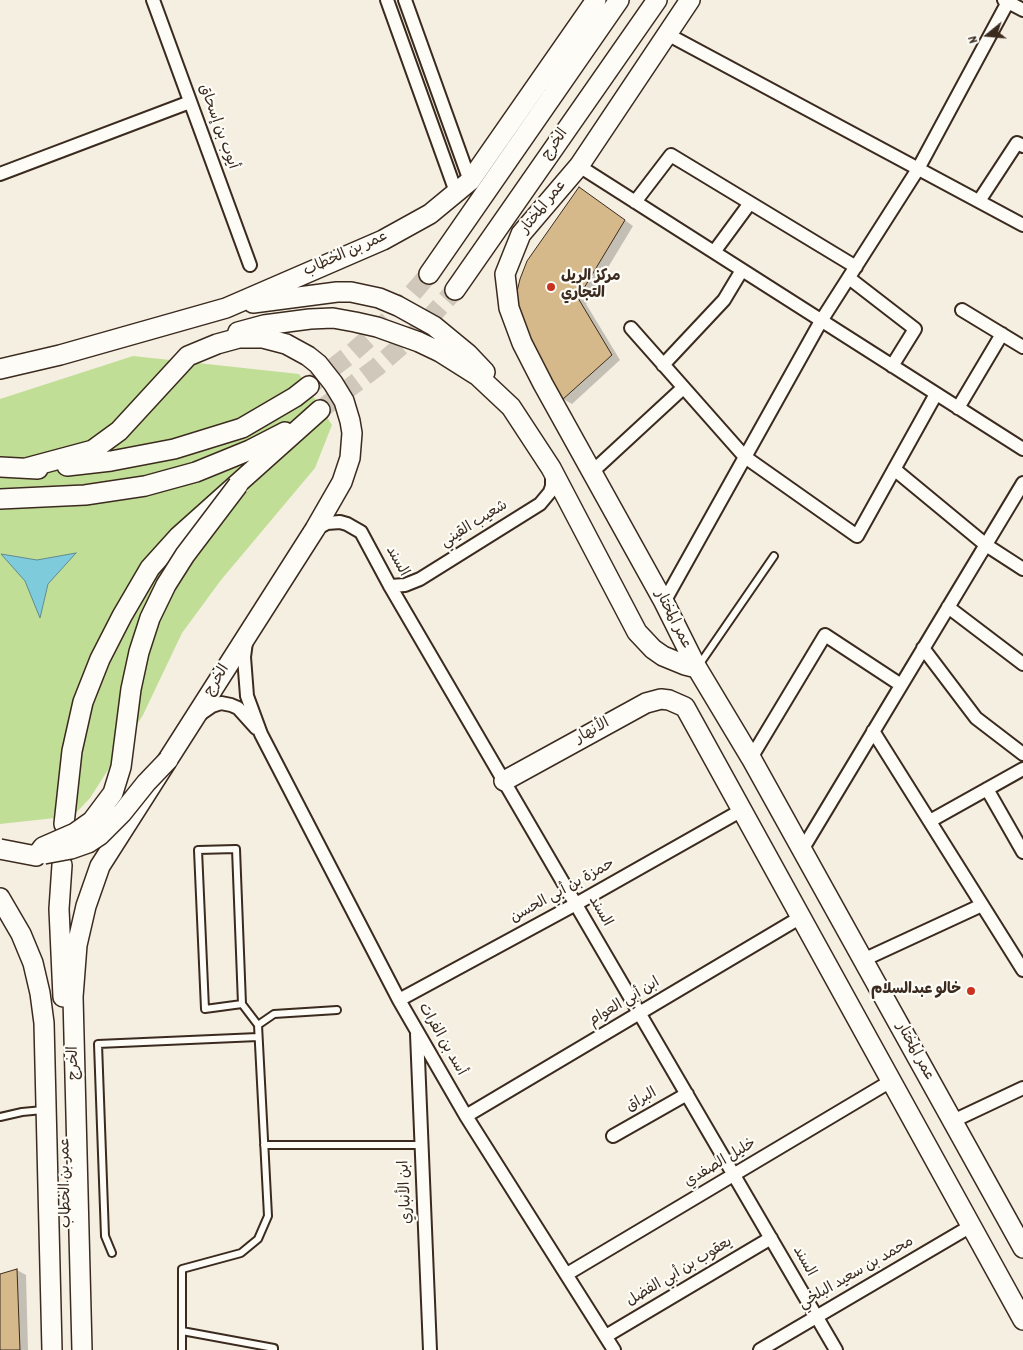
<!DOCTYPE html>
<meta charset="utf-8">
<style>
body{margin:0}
#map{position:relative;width:1023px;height:1350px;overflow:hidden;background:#f5efe1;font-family:Dekko,sans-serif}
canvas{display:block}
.north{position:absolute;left:963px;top:10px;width:50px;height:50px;-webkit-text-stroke:4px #fdfcf7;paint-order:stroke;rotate:253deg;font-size:14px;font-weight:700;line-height:20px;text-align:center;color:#3b2a1e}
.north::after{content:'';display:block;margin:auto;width:18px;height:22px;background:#3b2a1e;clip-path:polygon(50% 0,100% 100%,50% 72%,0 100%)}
</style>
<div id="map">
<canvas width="1023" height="1350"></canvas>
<div class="north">N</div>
</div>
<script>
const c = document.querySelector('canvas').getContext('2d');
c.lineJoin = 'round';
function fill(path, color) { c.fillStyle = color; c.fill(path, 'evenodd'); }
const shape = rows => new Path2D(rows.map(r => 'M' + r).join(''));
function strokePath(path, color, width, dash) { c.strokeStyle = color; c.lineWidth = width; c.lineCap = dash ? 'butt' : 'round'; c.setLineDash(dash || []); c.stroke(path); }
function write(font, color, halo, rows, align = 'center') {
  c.font = font + ' Dekko,"Playpen Sans Arabic",sans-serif'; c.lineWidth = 4.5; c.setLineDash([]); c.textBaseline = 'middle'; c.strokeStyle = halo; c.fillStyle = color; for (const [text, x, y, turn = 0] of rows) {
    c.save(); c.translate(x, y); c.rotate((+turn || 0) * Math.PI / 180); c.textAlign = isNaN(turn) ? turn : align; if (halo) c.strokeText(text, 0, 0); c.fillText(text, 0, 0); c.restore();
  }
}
const green = shape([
 [133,356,299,374,332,425,315,468,221,580,182,633,143,715,90,798,73,816,0,824,0,399]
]);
const water = shape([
 [76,553,48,584,40,618,25,581,1,554,37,560,76,553]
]);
const shadow = shape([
 [588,194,633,226,586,304,620,360,572,404,563,399],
 [17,1270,26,1275,28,1350,0,1350,0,1275]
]);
const building = shape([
 [579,187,625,220,578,298,612,355,562,400,517,316,516,296,520,279,527,261,579,187],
 [17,1269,20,1350,0,1350,0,1274,17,1269]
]);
const secondaryTunnel = shape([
 [309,386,352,353,392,317,429,274],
 [320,410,377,367,418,331,455,290]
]);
const lane = shape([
 [699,665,774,556],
 [242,1004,236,849,198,850,205,1009,242,1004,258,1025],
 [0,1117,22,1112,43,1110],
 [264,1145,421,1145],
 [112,1253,105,1236,98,1044,258,1037],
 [182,1331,274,1348,274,1350],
 [182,1350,182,1269,241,1253,258,1239,268,1216,258,1025,274,1014,337,1010]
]);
const street = shape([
 [153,0,250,265],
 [387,0,456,192],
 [405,0,470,181],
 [1004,0,1023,10],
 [667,34,1023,225],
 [579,166,1023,449],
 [0,174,190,102],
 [979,201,1017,143,1023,146],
 [635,202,671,155,856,267],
 [714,252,750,203],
 [849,278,915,329,892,366],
 [962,310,1023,347],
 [631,328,745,457,857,536,936,394],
 [663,365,724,300,742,270],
 [958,408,1002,334],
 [894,469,986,545,1023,569],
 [592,472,683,388],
 [316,529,327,523,340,522,347,524,361,532,390,586,836,1350],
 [390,586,405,585,420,579,540,504,550,492,552,486,552,474],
 [664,602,821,321,918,169,1009,0],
 [948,607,1023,664],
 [246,642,244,657,247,696,261,734,399,1000,466,1116,614,1350],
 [923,648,976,718,1023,754],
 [199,715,212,706,221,703,231,705,238,708,256,728],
 [873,731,1023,970],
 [751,758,825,635,901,685],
 [987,789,1023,852],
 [930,821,1023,769],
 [802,850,1023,483],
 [863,960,982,905],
 [399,1000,576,904,742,810],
 [417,1034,430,1350],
 [466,1116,801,917],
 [953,1121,1023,1088],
 [613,1136,687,1094],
 [567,1274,891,1081],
 [606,1336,771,1238],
 [760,1350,971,1226]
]);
const secondary = shape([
 [690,0,579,166,521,234,505,274,509,308,522,343,543,384,664,602,697,668,751,758,1023,1248],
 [429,274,619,0],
 [455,290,657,0],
 [253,303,337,292,351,292,379,298,398,306,434,326,468,354,485,372],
 [238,332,264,325,310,319,333,318,355,322,377,327,419,342,440,352,478,376,511,407,551,468,637,632,653,649,663,656,685,665,697,668],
 [0,369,60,355,226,308,383,240,430,214,470,181,596,0],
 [67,466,111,461,174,449,242,428,295,397,309,386],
 [0,467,38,469],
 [26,468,93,450,119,431,188,356,217,344,239,338,263,338,286,344,308,356,318,364,333,383,344,401,350,421,352,433,350,458,342,482,315,529,100,866,86,906,77,945,73,997,82,1350],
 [0,499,85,495,145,486,196,472,250,450,285,432],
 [504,781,646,703,661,699,669,700,685,707,1023,1320],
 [64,824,72,751,83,702,100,659,122,616,150,568,178,537,320,410],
 [62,865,59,909,63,997],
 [0,898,21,934,33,963,40,993,44,1023,52,1350]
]);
const secondaryBridge = shape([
 [0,849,36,856,43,847,75,833,92,821,113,793,121,767,131,689,139,652,150,618,166,585,185,555,238,485],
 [44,854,71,849,88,843,100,835,122,813,146,783,168,760]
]);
const markers = [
 [551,287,5,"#c8321e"],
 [971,991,5,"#c8321e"]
];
const streetNames = [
 ["أيوب بن إسحاق",217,127,70],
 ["الخرج",556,145,-55],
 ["عمر المختار",544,208,-51],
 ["عمر بن الخطاب",346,255,-24],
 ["شعيب القيني",475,525,-32],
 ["السند",396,562,61],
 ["عمر المختار",672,620,63],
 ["الخرج",218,681,-58],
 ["الأنهار",593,732,-29],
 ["حمزة بن أبي الحسن",563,892,-29],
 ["السند",599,912,60],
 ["ابن أبي العوام",625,1003,-31],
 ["أسد بن الفرات",441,1040,60],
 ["عمر المختار",914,1052,61],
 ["الخرج",75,1063,-91],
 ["البراق",642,1101,-30],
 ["خليل الصفدي",721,1164,-31],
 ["عمر بن الخطاب",67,1183,-91],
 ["ابن الأنباري",407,1192,-93],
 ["السند",803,1262,61],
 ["يعقوب بن أبي الفضل",680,1273,-31],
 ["محمد بن سعيد البلخي",857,1274,-30]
];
const poiNames = [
 ["مركز الريل",561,278],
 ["التجاري",561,295],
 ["خالو عبدالسلام",961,991,"right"]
];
fill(green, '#c1de96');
fill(water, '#7ecbdc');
strokePath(water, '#638b90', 1);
fill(shadow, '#0003');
fill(building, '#d5b98a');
strokePath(building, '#3b2a1e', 1);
strokePath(secondaryTunnel, '#d0c8ba', 19, [19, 9]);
strokePath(lane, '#3b2a1e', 10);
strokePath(street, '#3b2a1e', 16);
strokePath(secondary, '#3b2a1e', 22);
strokePath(lane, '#fdfcf7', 6);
strokePath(street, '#fdfcf7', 12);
strokePath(secondary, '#fdfcf7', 19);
strokePath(secondaryBridge, '#3b2a1e', 22, []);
strokePath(secondaryBridge, '#fdfcf7', 19);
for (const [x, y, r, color] of markers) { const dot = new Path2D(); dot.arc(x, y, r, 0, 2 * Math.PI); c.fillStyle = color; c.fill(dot); strokePath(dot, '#fdfcf7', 2); }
write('15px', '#3b2a1e', '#fdfcf7', streetNames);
write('bold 15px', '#3b2a1e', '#fdfcf7', poiNames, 'left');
</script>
